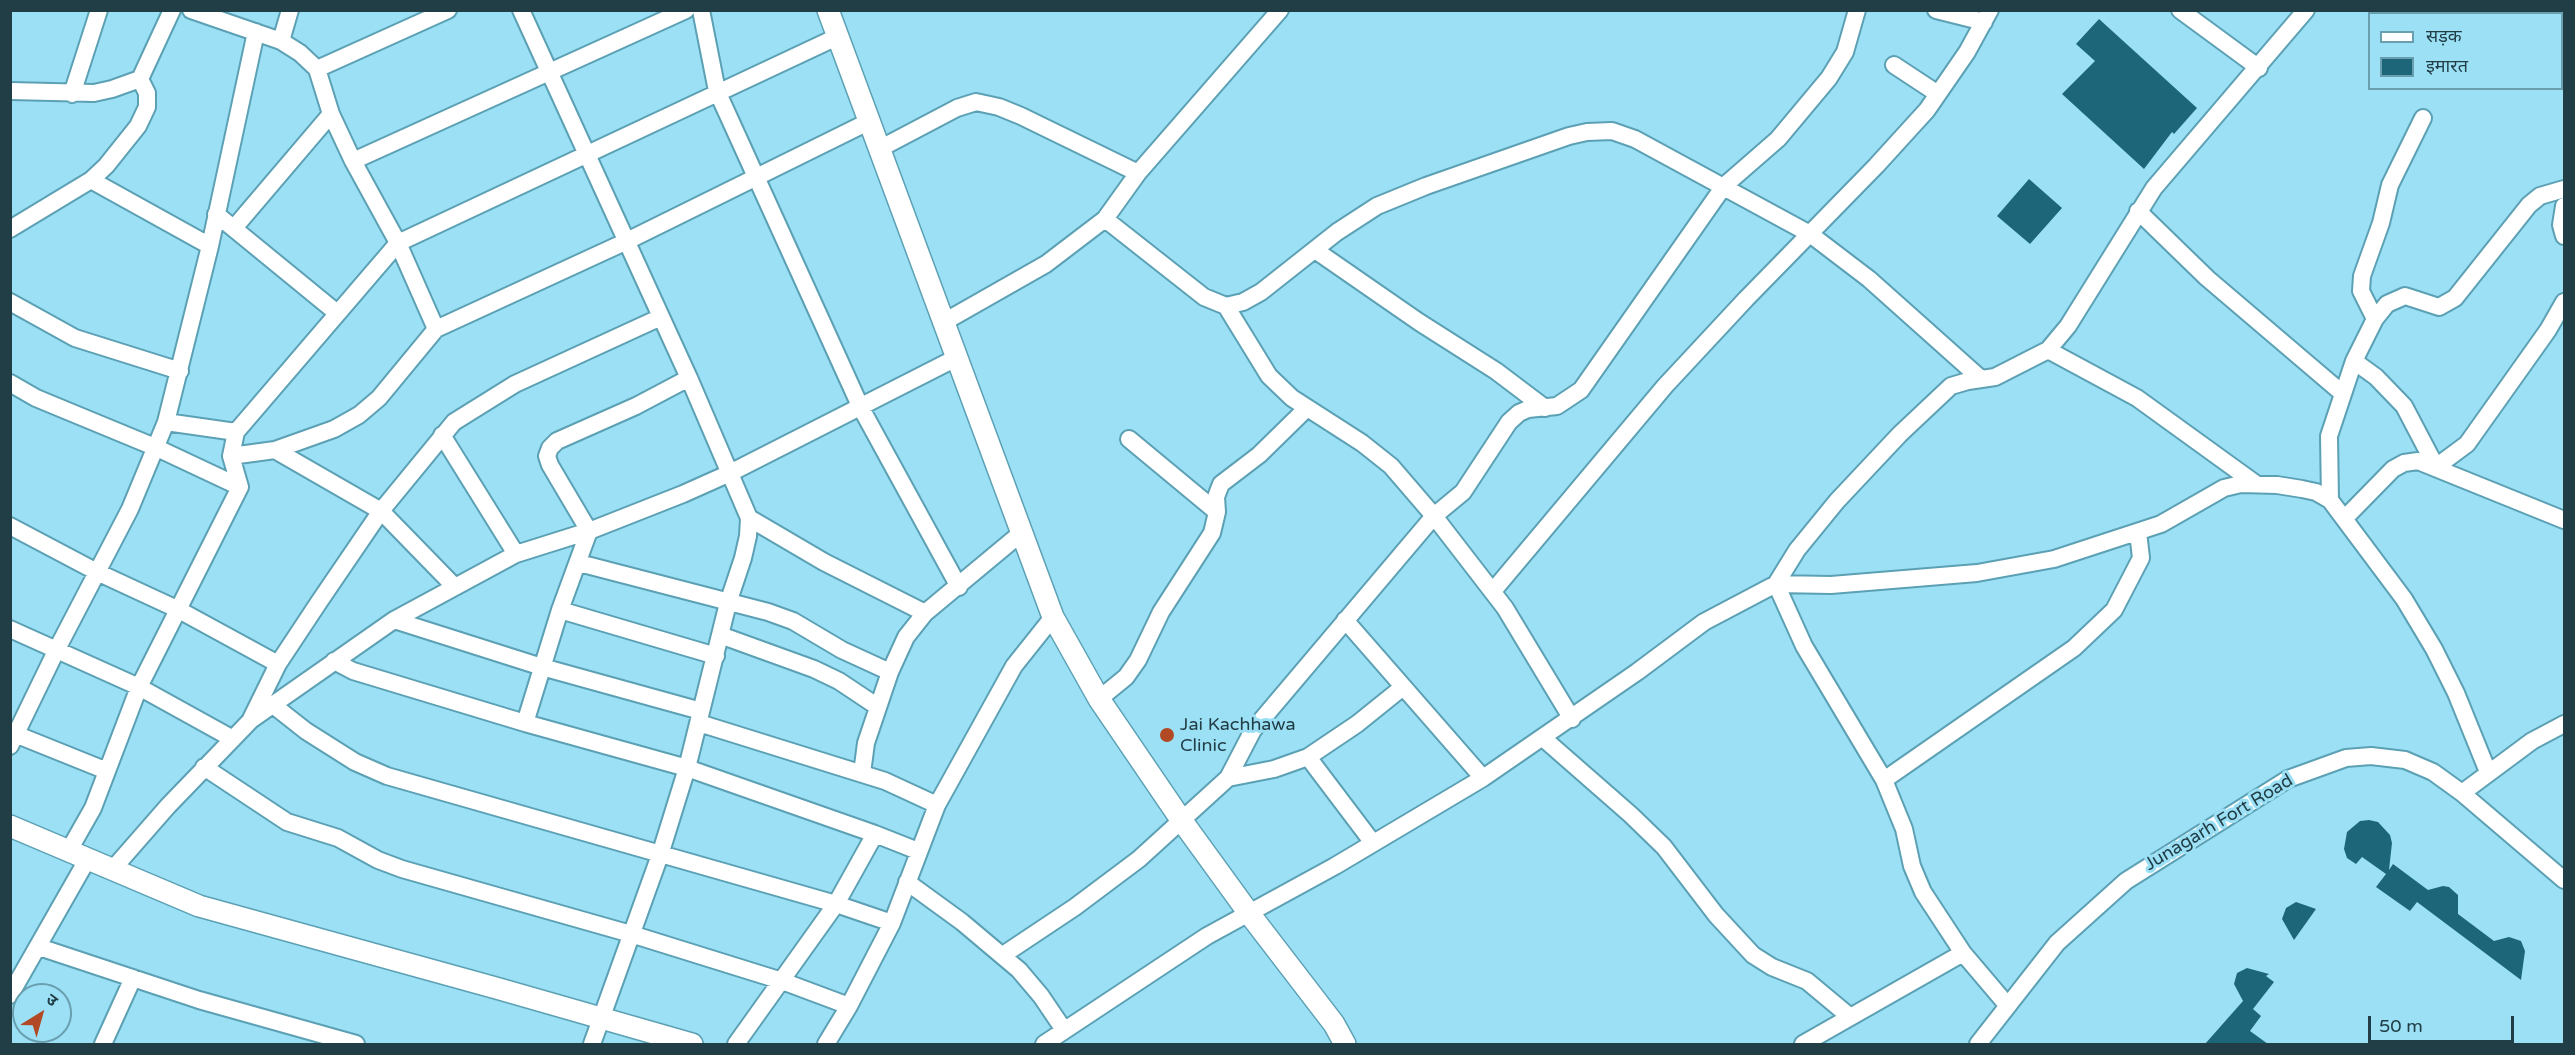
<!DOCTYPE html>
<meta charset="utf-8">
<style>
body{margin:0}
#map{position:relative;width:2575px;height:1055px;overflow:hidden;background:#9be0f5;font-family:"Varela Round","Noto Sans Devanagari",sans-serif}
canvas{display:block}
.frame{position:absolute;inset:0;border:12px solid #213d46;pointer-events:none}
.legend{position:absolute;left:2368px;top:12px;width:195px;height:78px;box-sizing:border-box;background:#9be0f5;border:2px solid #6a9faf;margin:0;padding:8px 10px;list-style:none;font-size:18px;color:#213d46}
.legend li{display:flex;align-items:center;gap:12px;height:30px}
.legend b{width:30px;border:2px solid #6a9faf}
.north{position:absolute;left:12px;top:983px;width:60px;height:60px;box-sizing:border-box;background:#9be0f5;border:2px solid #6a9faf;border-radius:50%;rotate:37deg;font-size:16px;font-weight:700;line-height:24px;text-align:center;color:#213d46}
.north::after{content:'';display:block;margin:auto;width:21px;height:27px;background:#b14925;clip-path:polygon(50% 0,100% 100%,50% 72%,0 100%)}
.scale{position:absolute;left:2368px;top:1016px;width:146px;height:27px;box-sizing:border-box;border:3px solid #213d46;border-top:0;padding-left:8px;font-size:18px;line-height:21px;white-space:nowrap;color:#213d46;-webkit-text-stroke:4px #9be0f5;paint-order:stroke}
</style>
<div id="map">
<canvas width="2575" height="1055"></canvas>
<div class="frame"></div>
<ul class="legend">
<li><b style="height:8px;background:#fff"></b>सड़क</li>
<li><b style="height:16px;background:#1d6679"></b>इमारत</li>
</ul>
<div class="north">उ</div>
<div class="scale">50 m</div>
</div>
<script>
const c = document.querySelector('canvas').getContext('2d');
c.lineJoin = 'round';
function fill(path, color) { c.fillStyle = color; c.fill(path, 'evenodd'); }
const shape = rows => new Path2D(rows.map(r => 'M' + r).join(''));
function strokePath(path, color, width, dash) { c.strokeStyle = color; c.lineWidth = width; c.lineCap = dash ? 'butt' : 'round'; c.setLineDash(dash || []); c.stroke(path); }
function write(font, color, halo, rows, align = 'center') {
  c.font = font + ' "Varela Round",sans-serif'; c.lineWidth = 6; c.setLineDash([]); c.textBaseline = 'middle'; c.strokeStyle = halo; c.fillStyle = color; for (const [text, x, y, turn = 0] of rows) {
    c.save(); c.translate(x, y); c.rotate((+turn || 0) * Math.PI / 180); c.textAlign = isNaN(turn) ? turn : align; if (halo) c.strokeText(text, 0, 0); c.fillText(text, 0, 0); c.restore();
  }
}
const building = shape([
 [2099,19,2197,108,2174,134,2172,132,2144,169,2062,94,2095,61,2076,44],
 [2029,179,2062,208,2030,244,1997,216],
 [2369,820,2378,822,2390,835,2392,843,2389,870,2393,864,2428,890,2443,886,2449,887,2458,895,2458,914,2494,941,2509,937,2521,941,2525,951,2521,980,2417,902,2410,911,2376,887,2386,874,2362,857,2356,864,2347,858,2344,849,2347,832,2360,821],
 [2296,902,2316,909,2294,940,2282,919,2286,908],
 [2247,968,2269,974,2266,976,2274,982,2253,1009,2261,1016,2250,1031,2268,1044,2205,1044,2243,1001,2234,984,2237,973]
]);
const minor = shape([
 [191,10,281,41,300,53,317,69,331,114,353,161,398,243,436,329],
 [521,10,689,378,749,518,748,536,743,558,728,603,687,768,660,855,592,1044],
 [701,10,717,91,861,408,959,587],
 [1936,10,1984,22],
 [2180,10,2259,68],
 [281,41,290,10],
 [1894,65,1938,94],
 [317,69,448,10],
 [10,91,94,93,112,89,140,79,172,10],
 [72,94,99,10],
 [881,148,957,108,976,102,999,107,1021,116,1138,173],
 [353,161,686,10],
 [91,180,210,246],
 [2564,206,2561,225,2564,236],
 [2138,211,2207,278,2342,393],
 [216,214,337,313],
 [1105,219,1204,297,1226,306,1243,302,1261,292,1337,232,1377,206,1426,186,1569,136,1587,132,1612,131,1635,139,1810,234,1869,279,1981,379],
 [234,228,331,114],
 [10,229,91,180,106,166,138,126,147,107,147,93,140,79],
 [1315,250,1419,322,1496,371,1545,408],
 [10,302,75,338,180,371],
 [1226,306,1269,376,1292,398,1362,443,1391,466,1434,516,1505,608,1572,719],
 [2375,319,2361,291,2362,276,2381,223,2390,185,2423,118],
 [944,322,1046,264,1105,219,1138,173,1280,10],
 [2048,350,2137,398,2256,484],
 [2354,361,2376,377,2404,406,2436,467,2467,444,2548,330,2564,302],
 [10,383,36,398,157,448,240,487],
 [236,432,398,243,839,36],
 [442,435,516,554],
 [1129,439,1217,512],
 [275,450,334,429,359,415,379,398,436,329,625,242,870,121],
 [231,456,275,450,381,511,455,587],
 [2330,500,2329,436,2354,361,2375,319,2387,304,2405,296,2439,307,2455,298,2529,205,2540,196,2564,189],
 [749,518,824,562,925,613,1020,534],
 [2345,518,2393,469,2404,463,2418,461,2564,520],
 [10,526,97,572,179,610,278,664],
 [579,563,768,612,793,621,842,650,890,672],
 [1493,591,1665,386,1746,299,1876,166,1927,110,1967,52,1990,10],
 [560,610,716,656],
 [394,620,542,667,701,711],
 [1345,620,1483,778],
 [10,629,139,687,233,739],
 [720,635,814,669,839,681,878,707],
 [334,661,353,671,525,723,687,768,875,834],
 [1099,699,1126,677,1138,660,1161,612,1212,533,1217,512,1216,497,1221,484,1259,455,1307,408],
 [273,705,306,731,355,762,387,776,836,904,892,923],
 [251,719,278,664,319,602,381,511,454,422,515,384,661,317],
 [525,723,560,610,589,531,550,465,547,456,550,448,557,441,636,406,689,378],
 [699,723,885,781,937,805],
 [10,732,107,771],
 [1543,738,1631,815,1664,847,1716,915,1753,955,1772,967,1807,981,1849,1016],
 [10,746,57,649,130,509,166,422,210,246,256,32],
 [1308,757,1373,843],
 [204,767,287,822,338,838,378,860,402,869,631,934,782,981,849,1006],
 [862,773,866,743,890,672,906,637,925,613],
 [1228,778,1274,769,1308,757,1357,724,1403,687],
 [1884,780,2074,648,2114,610,2141,558,2138,532],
 [2462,793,2532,741,2564,724],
 [68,852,93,808,139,687,240,487,231,456,236,432,166,422],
 [112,870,168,806,251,720,394,620,516,554,589,531,683,494,730,473,958,357],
 [907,882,962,922,1019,970,1041,996,1064,1030],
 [39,947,199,1000,356,1044],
 [1003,955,1075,907,1139,859,1228,778,1253,730,1434,516,1463,492,1509,422,1519,413,1528,409,1557,406,1581,390,1724,186,1778,139,1829,78,1845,52,1857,10],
 [10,995,87,860],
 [2008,1006,1963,953,1923,892,1912,866,1904,829,1884,780,1804,646,1776,584,1797,550,1837,501,1900,434,1951,386,1968,381,1995,377,2048,350,2068,326,2154,188,2306,10],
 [103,1044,133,978],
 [736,1044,836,904,875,834,918,851],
 [826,1044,849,1006,892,923,937,805,1014,666,1053,617],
 [1044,1044,1207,936,1335,866,1483,778,1637,672,1704,622,1776,584,1831,585,1977,573,2054,559,2161,524,2224,488,2241,484,2277,485,2302,489,2316,492,2330,500,2404,599,2434,649,2456,693,2488,772],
 [1803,1044,1963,953],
 [1978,1044,2057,943,2126,881,2288,779,2346,758,2371,756,2405,760,2433,772,2462,793,2564,880]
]);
const tertiary = shape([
 [828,10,1053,617,1099,699,1182,821,1248,912,1334,1024,1345,1044],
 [10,826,199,906,496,988,692,1044]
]);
const markers = [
 [1167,735,8,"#b14925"]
];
const poiNames = [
 ["Jai Kachhawa",1180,725],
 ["Clinic",1180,746]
];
const streetNames = [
 ["Junagarh Fort Road",2219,823,-31]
];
fill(building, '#1d6679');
strokePath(minor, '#5ca0b4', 20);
strokePath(tertiary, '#5ca0b4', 24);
strokePath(minor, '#fff', 16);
strokePath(tertiary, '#fff', 21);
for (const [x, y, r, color] of markers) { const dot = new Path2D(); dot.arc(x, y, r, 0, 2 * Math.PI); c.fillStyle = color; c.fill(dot); strokePath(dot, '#9be0f5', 2); }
write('18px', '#213d46', '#9be0f5', poiNames, 'left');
write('18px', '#213d46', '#9be0f5', streetNames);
</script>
